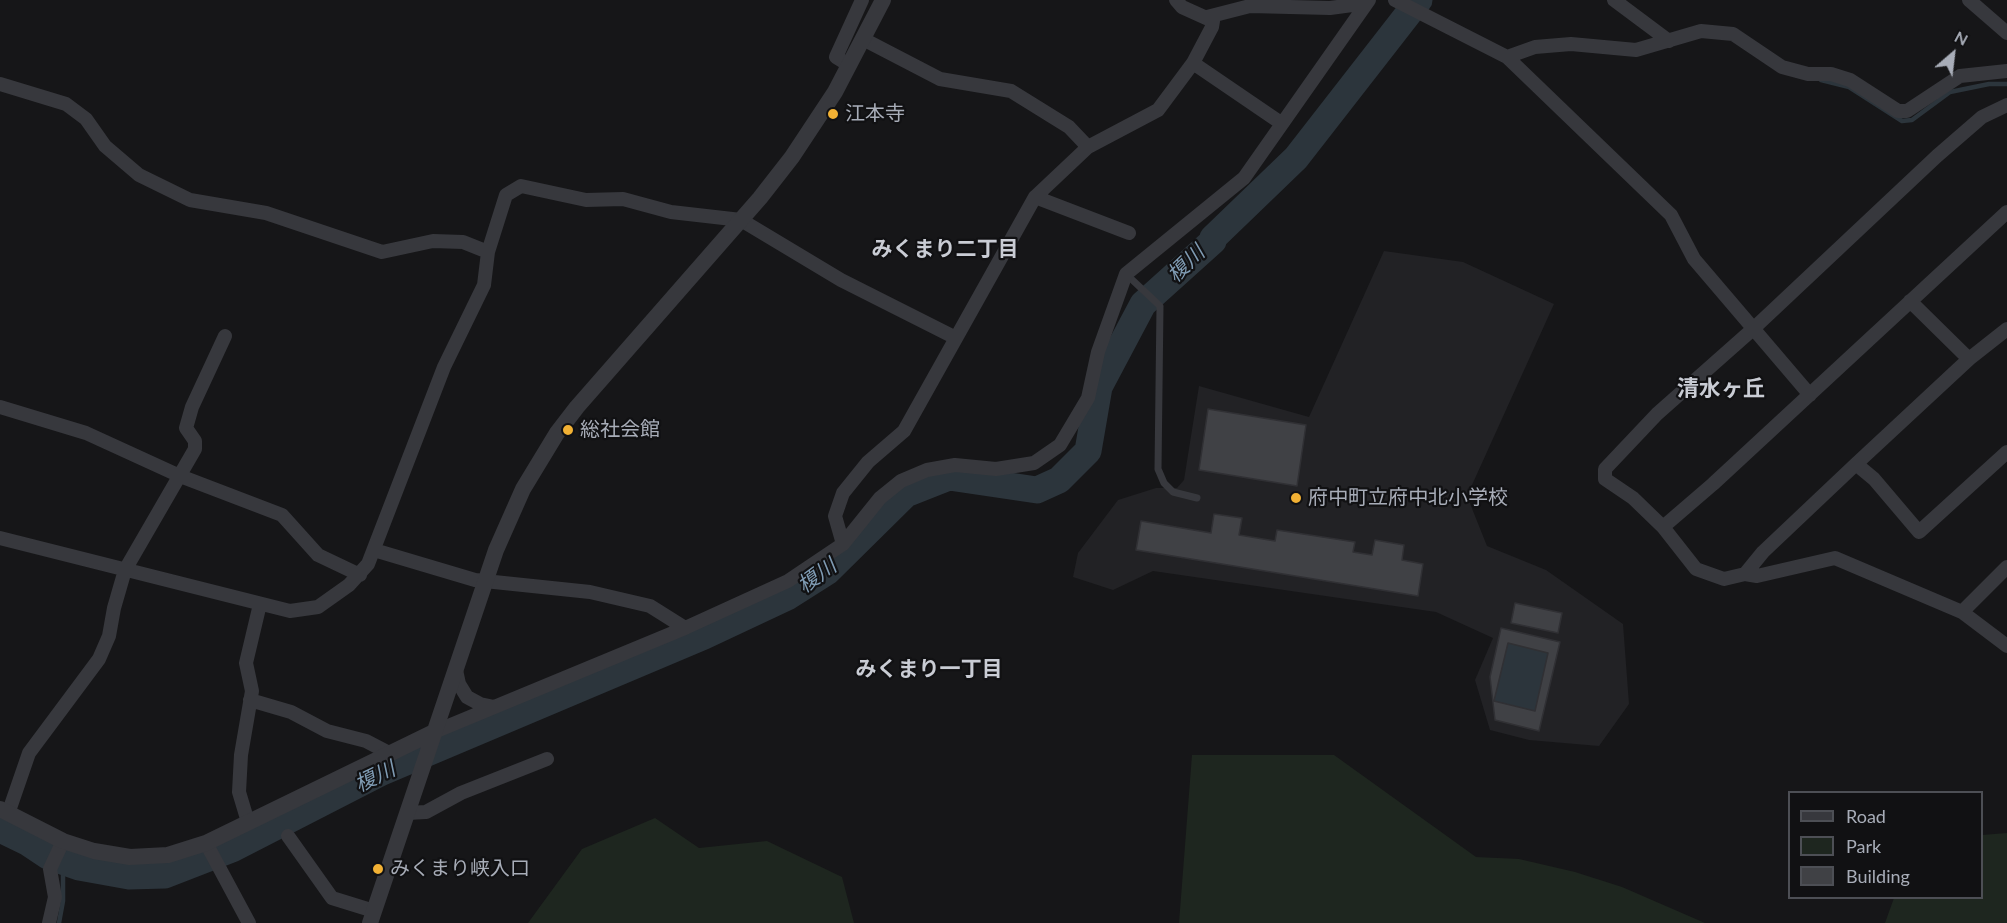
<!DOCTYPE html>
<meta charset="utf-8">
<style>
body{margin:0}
#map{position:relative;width:2007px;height:923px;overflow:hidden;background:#161618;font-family:Lato,sans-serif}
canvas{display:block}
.legend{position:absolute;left:1788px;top:791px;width:195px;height:108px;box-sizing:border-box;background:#111113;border:2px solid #4d4f55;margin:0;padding:8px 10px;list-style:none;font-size:18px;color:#a8adb8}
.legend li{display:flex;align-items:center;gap:12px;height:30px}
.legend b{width:30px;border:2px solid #4d4f55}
.north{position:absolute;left:1923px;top:24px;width:60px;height:60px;-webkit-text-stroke:4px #111113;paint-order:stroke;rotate:28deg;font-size:16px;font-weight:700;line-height:24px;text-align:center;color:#a8adb8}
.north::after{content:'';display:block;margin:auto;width:21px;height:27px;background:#a8adb8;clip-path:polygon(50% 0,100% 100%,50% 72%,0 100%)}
</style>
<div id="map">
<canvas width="2007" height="923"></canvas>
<ul class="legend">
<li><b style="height:8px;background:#37383d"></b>Road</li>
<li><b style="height:16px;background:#1e261f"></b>Park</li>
<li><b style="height:16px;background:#404145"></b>Building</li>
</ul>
<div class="north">N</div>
</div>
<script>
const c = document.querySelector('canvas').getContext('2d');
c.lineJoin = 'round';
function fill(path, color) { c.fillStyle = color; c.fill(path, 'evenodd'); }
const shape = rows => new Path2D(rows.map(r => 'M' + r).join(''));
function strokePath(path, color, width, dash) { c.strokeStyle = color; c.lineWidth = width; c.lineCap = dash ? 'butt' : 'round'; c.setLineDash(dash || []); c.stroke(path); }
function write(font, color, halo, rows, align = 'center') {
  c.font = font + ' Lato,"Noto Sans JP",sans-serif'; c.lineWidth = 4.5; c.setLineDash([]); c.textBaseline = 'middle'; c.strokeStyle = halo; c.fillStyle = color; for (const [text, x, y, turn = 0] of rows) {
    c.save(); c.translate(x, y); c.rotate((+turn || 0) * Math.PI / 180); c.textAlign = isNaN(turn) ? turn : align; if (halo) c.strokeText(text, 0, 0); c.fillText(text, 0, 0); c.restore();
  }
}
const built = shape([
 [1384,251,1463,262,1554,304,1467,496,1487,546,1546,570,1623,624,1629,704,1599,746,1529,740,1490,730,1475,680,1493,638,1436,612,1153,571,1113,590,1073,577,1078,553,1118,500,1156,488,1177,488,1184,480,1199,386,1309,417]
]);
const green = shape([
 [1192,755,1334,755,1476,857,1519,859,1575,872,1622,887,1705,923,1179,923],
 [655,818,699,848,767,841,842,877,854,923,528,923,582,849],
 [2007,833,2007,923,1885,923,1894,898,1982,898,1982,835]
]);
const water = shape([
 [1508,643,1548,653,1535,711,1494,701]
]);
const stream = shape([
 [1821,80,1849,87,1902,121,1912,120,1950,92,1989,84,2007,84],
 [59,923,63,901,63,861]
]);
const river = shape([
 [0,829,27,842,48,856,79,867,129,876,165,875,232,849,382,772,704,636,787,597,828,571,906,494,949,477,1037,490,1059,480,1088,451,1099,387,1143,304,1213,241,1213,238,1296,158,1419,0]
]);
const building = shape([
 [1208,409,1306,425,1297,486,1199,470,1208,409],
 [1214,514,1242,518,1239,535,1275,541,1277,530,1355,542,1353,552,1372,555,1375,540,1404,545,1402,560,1423,564,1418,596,1136,550,1141,521,1211,533,1214,514],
 [1515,603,1562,613,1558,633,1511,623,1515,603],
 [1501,628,1560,642,1539,731,1495,720,1490,677,1501,628],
 [1508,643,1548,653,1535,711,1494,701,1508,643]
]);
const service = shape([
 [1126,274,1160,306,1158,469,1164,483,1173,492,1197,498]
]);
const minor = shape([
 [1395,0,1507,57,1671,215,1694,259,1810,395],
 [1614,0,1669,41],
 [1969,0,2007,33],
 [1207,17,1250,6,1330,8,1367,3],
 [863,39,940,79,1011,91,1069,127,1088,147],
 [1507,57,1535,47,1571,44,1636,50,1701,31,1733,34,1782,67,1808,74,1831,74,1850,80,1898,111,1907,111,1960,76,2007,71],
 [1193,63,1281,123],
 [849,65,836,57,862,0],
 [0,84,66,104,86,119,105,146,139,175,190,200,266,213,382,252,433,241,463,242,488,252],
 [2007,105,1982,117,1937,156,1753,329,1657,414,1605,469,1605,479,1633,498,1663,527,1696,569,1724,579,1745,574,1757,576,1835,558,1962,612,2007,646],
 [1035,197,1129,233],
 [1910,301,1969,359],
 [0,407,86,433,180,476,282,515,318,555,360,575],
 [1856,464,1874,479,1919,532,2007,452],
 [1663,527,1713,484,2007,212],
 [0,538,290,611,318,607,349,585,368,564,444,367,484,285,488,252,506,195,521,186,586,200,623,199,671,212,741,220,841,280,956,338],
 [843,544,835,516,843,493,868,462,904,431,1035,197,1088,147,1158,110,1193,63,1212,27,1213,21,1182,7,1176,0],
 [374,550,475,580,590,592,650,606,685,628],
 [1745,574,1763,552,1856,464,1969,359,2007,329],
 [1962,612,2007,567],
 [456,670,459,684,467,697,480,704,494,707],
 [250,700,291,712,327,731,366,741,389,753],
 [434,732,685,628,788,581,843,544,880,498,901,481,927,470,955,465,996,469,1034,463,1060,445,1088,398,1098,352,1126,274,1244,178,1369,0],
 [9,811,29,753,99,659,109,636,114,608,125,570,195,449,195,441,186,428,192,407,225,336],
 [407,813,426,812,461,793,547,759],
 [248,822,239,792,241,755,252,691,246,663,260,604],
 [288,836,332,898,374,911],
 [206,843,249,923],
 [49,923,55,897,50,869,63,841]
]);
const tertiary = shape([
 [0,809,63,841,94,851,130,857,168,855,206,843,434,732],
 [370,923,496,550,523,489,557,433,577,407,760,198,792,157,835,92,883,0]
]);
const markers = [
 [833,114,6,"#f2b134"],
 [568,430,6,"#f2b134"],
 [1296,498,6,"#f2b134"],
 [378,869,6,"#f2b134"]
];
const poiNames = [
 ["江本寺",845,114],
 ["総社会館",580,430],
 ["府中町立府中北小学校",1308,498],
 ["みくまり峡入口",390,869]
];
const neighbourhoodNames = [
 ["みくまり二丁目",945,249],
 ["みくまり一丁目",929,669]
];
const waterNames = [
 ["榎川",1186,264,-44],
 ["榎川",817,576,-36],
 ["榎川",375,777,-26]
];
const quarterNames = [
 ["清水ヶ丘",1721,389]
];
fill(built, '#222225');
fill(green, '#1e261f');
fill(water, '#2c353c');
strokePath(stream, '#2c353c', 4.5);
strokePath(river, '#2c353c', 27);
fill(building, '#404145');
strokePath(building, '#303034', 1.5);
strokePath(service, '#37383d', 7);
strokePath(minor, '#37383d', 14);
strokePath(tertiary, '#37383d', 16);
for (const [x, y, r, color] of markers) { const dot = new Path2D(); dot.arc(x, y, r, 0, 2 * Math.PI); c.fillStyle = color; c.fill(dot); strokePath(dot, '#111113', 2); }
write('20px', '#a8adb8', '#111113', poiNames, 'left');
write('bold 21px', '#c9ccd4', '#111113', neighbourhoodNames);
write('italic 21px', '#7f9bb3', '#111113', waterNames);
write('bold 22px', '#c9ccd4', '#111113', quarterNames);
</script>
